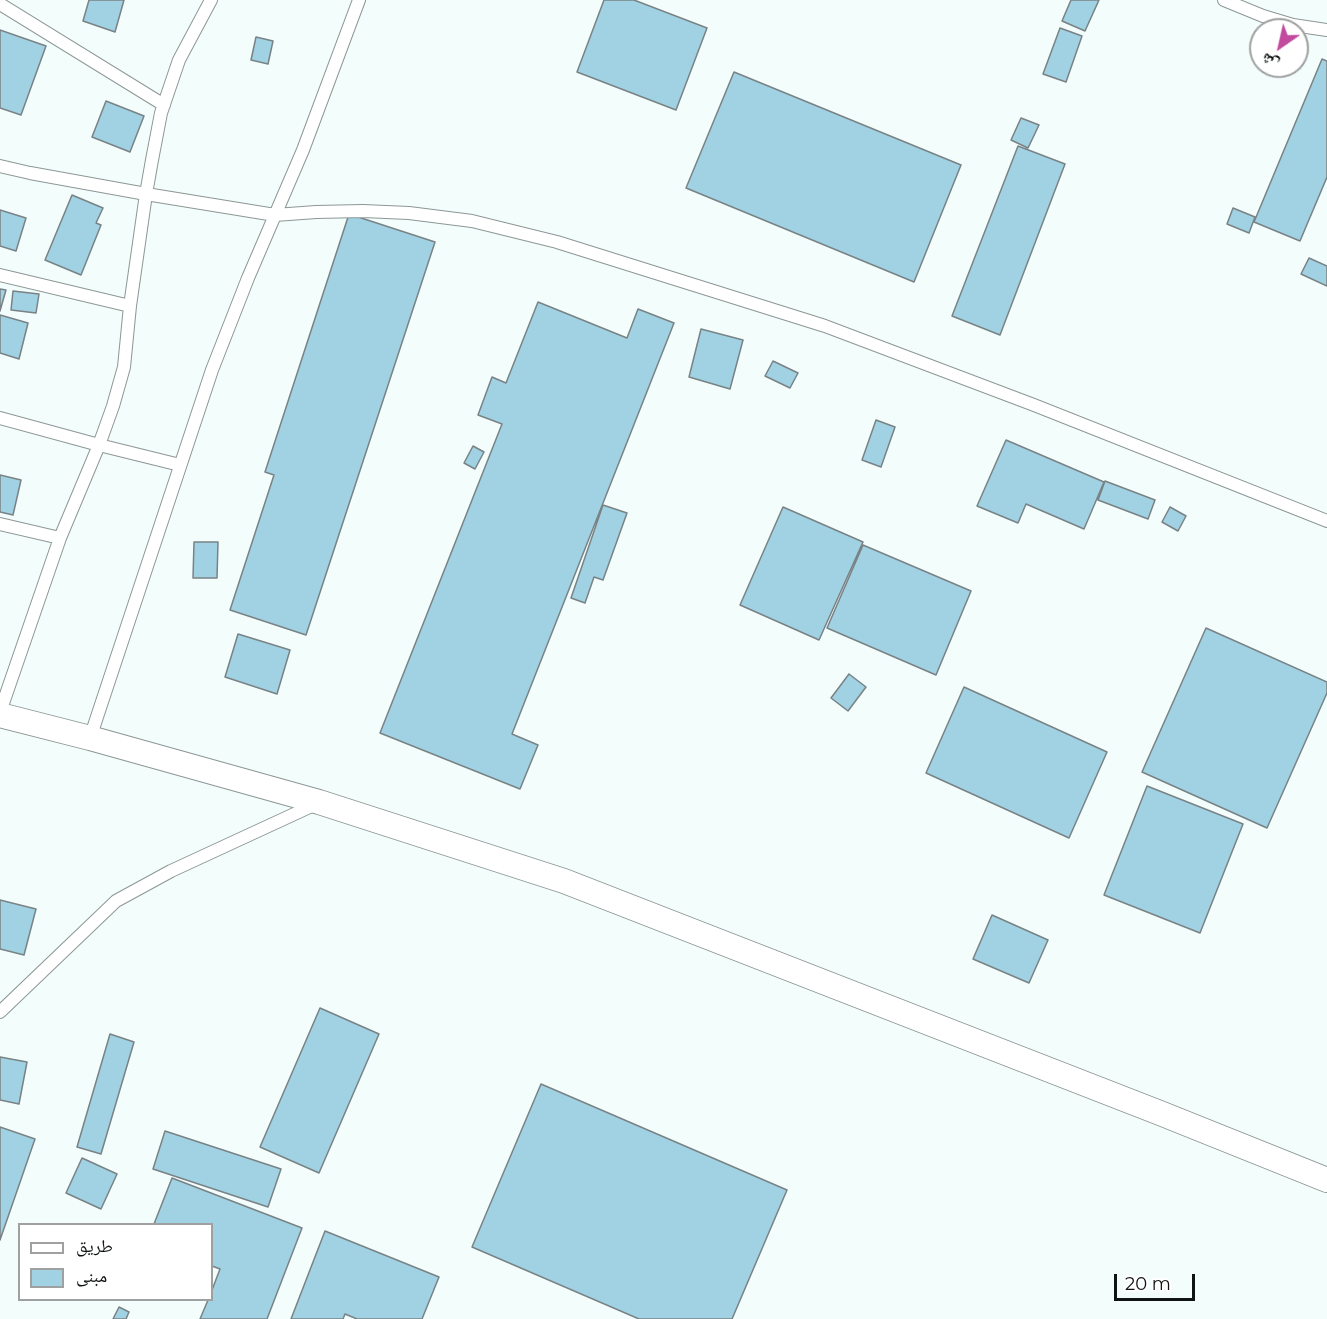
<!DOCTYPE html>
<meta charset="utf-8">
<style>
body{margin:0}
#map{position:relative;width:1327px;height:1319px;overflow:hidden;background:#f2fdfc;font-family:Montserrat,"Noto Naskh Arabic",sans-serif}
canvas{display:block}
.legend{position:absolute;left:18px;top:1223px;width:195px;height:78px;box-sizing:border-box;background:#fff;border:2px solid #9fa1a1;margin:0;padding:8px 10px;list-style:none;font-size:18px;color:#101313}
.legend li{display:flex;align-items:center;gap:12px;height:30px}
.legend b{width:30px;border:2px solid #9fa1a1}
.north{position:absolute;left:1249px;top:18px;width:60px;height:60px;box-sizing:border-box;background:#fff;border:2px solid #9fa1a1;border-radius:50%;rotate:214deg;font-size:16px;font-weight:700;line-height:24px;text-align:center;color:#101313}
.north::after{content:'';display:block;margin:auto;width:21px;height:27px;background:#c24a9f;clip-path:polygon(50% 0,100% 100%,50% 72%,0 100%)}
.scale{position:absolute;left:1114px;top:1274px;width:81px;height:27px;box-sizing:border-box;border:3px solid #101313;border-top:0;padding-left:8px;font-size:18px;line-height:21px;white-space:nowrap;color:#101313;-webkit-text-stroke:4px #fff;paint-order:stroke}
</style>
<div id="map">
<canvas width="1327" height="1319"></canvas>
<ul class="legend">
<li><b style="height:8px;background:#fff"></b>طريق</li>
<li><b style="height:16px;background:#a0d2e3"></b>مبنى</li>
</ul>
<div class="north">ش</div>
<div class="scale">20 m</div>
</div>
<script>
const c = document.querySelector('canvas').getContext('2d');
c.lineJoin = 'round';
function fill(path, color) { c.fillStyle = color; c.fill(path, 'evenodd'); }
const shape = rows => new Path2D(rows.map(r => 'M' + r).join(''));
function strokePath(path, color, width, dash) { c.strokeStyle = color; c.lineWidth = width; c.lineCap = dash ? 'butt' : 'round'; c.setLineDash(dash || []); c.stroke(path); }
const building = shape([
 [89,0,124,0,115,32,83,21,89,0],
 [604,0,634,0,707,28,676,110,577,72,604,0],
 [1071,0,1099,0,1085,31,1062,21,1071,0],
 [1060,28,1082,36,1066,82,1043,74,1060,28],
 [0,30,46,46,21,115,0,108,0,30],
 [256,37,273,41,268,64,251,60,256,37],
 [1322,59,1327,61,1327,177,1300,241,1254,222,1322,59],
 [734,72,961,165,914,282,686,188,734,72],
 [106,101,144,116,130,152,92,137,106,101],
 [1021,118,1039,125,1028,148,1011,140,1021,118],
 [1018,146,1065,164,1000,335,952,316,1018,146],
 [72,195,103,208,96,223,101,225,81,275,45,260,72,195],
 [1233,208,1255,217,1249,233,1227,224,1233,208],
 [0,210,26,218,16,251,0,246,0,210],
 [349,214,435,242,306,635,230,610,274,475,265,472,349,214],
 [1309,258,1327,266,1327,286,1301,274,1309,258],
 [0,289,6,290,0,311,0,289],
 [13,291,39,294,36,313,11,310,13,291],
 [538,302,627,338,638,309,674,323,512,734,538,745,520,789,380,733,502,424,478,415,492,377,506,383,538,302],
 [0,315,28,323,19,359,0,353,0,315],
 [701,329,743,340,730,389,689,377,701,329],
 [773,361,798,373,790,388,765,376,773,361],
 [876,420,895,427,881,467,862,460,876,420],
 [1006,440,1104,482,1084,529,1026,504,1018,523,977,506,1006,440],
 [473,446,484,452,475,469,464,463,473,446],
 [0,475,21,480,13,515,0,512,0,475],
 [1105,481,1155,500,1148,519,1098,500,1105,481],
 [603,505,627,513,603,580,594,577,585,603,571,598,603,505],
 [783,507,863,542,819,640,740,605,783,507],
 [1170,507,1186,516,1178,531,1162,522,1170,507],
 [194,542,218,542,217,578,193,578,194,542],
 [863,545,971,591,936,675,827,628,863,545],
 [1206,628,1327,682,1327,693,1267,828,1142,772,1206,628],
 [238,634,290,650,277,694,225,677,238,634],
 [849,674,866,687,848,711,831,698,849,674],
 [964,687,1107,752,1069,838,926,773,964,687],
 [1147,786,1243,824,1200,933,1104,895,1147,786],
 [0,900,36,909,24,955,0,949,0,900],
 [992,915,1048,940,1029,983,973,959,992,915],
 [320,1008,379,1034,319,1173,260,1147,320,1008],
 [110,1034,134,1042,101,1154,77,1147,110,1034],
 [0,1057,27,1062,19,1104,0,1100,0,1057],
 [541,1084,787,1190,732,1319,639,1319,472,1247,541,1084],
 [0,1127,35,1139,0,1240,0,1127],
 [165,1131,281,1169,268,1207,153,1169,165,1131],
 [82,1158,117,1174,101,1209,66,1193,82,1158],
 [172,1178,302,1228,267,1319,200,1319,208,1300,212,1300,212,1290,220,1269,212,1266,212,1224,154,1224,172,1178],
 [325,1231,439,1277,422,1319,357,1319,345,1314,343,1319,291,1319,325,1231],
 [119,1307,129,1312,126,1319,113,1319,119,1307]
]);
const service = shape([
 [1224,0,1263,16,1293,25,1327,30],
 [0,4,164,105],
 [0,166,30,173,146,194,275,215,316,212,363,211,409,213,472,221,557,242,825,326,1034,405,1327,521],
 [0,275,130,306],
 [0,418,99,445,180,465],
 [0,524,60,538],
 [0,712,60,538,99,445,113,406,124,367,130,306,146,194,152,160,161,113,179,60,211,0],
 [90,738,212,370,248,278,303,150,359,0],
 [0,1012,116,901,171,871,316,804]
]);
const minor = shape([
 [0,715,90,738,319,802,564,881,1160,1113,1327,1180]
]);
fill(building, '#a0d2e3');
strokePath(building, '#798285', 1.5);
strokePath(service, '#8d9796', 14);
strokePath(minor, '#8d9796', 26);
strokePath(service, '#fff', 12);
strokePath(minor, '#fff', 24);
</script>
